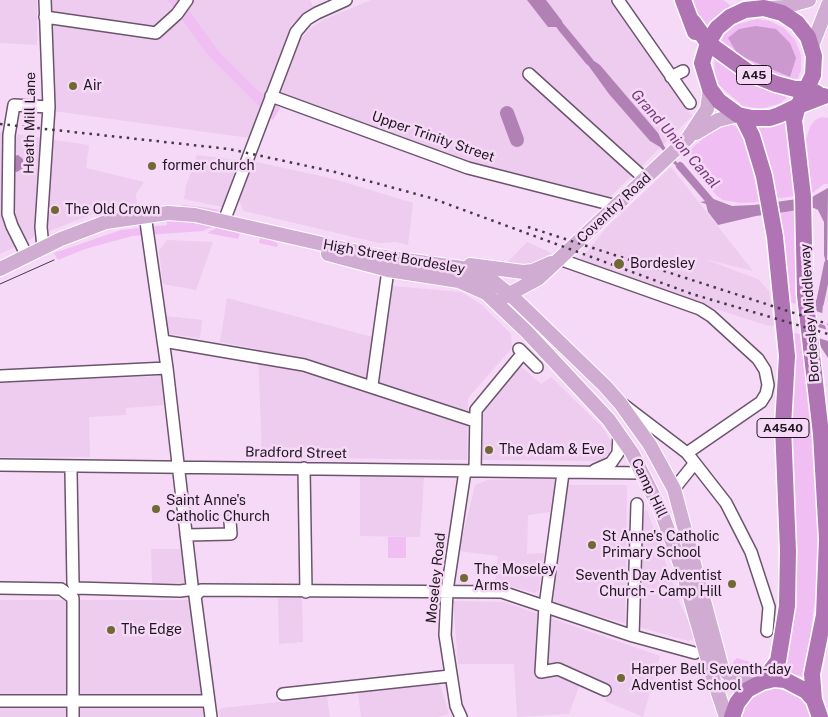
<!DOCTYPE html>
<style>
body{margin:0}
canvas{display:block;background:#f5d9f6}
</style>
<canvas width="828" height="717"></canvas>
<script>
const c = document.querySelector('canvas').getContext('2d');
c.lineJoin = 'round';
function fill(path, color) { c.fillStyle = color; c.fill(path, 'evenodd'); }
const shape = rows => new Path2D(rows.map(r => 'M' + r).join(''));
function strokePath(path, color, width, dash) { c.strokeStyle = color; c.lineWidth = width; c.lineCap = dash ? 'butt' : 'round'; c.setLineDash(dash || []); c.stroke(path); }
function write(font, color, halo, rows, align = 'center') {
  c.font = font + ' "Public Sans",sans-serif'; c.lineWidth = 5; c.setLineDash([]); c.textBaseline = 'middle'; c.strokeStyle = halo; c.fillStyle = color; for (const [text, x, y, turn = 0] of rows) {
    c.save(); c.translate(x, y); c.rotate((+turn || 0) * Math.PI / 180); c.textAlign = isNaN(turn) ? turn : align; if (halo) c.strokeText(text, 0, 0); c.fillText(text, 0, 0); c.restore();
  }
}
const built = shape([
 [0,0,37,0,37,45,0,43],
 [50,0,310,0,315,9,291,24,264,103,250,138,53,111],
 [371,0,612,0,692,116,608,199,572,187,451,157,280,94,300,39,311,28,325,19],
 [0,132,43,138,34,237,0,254],
 [54,140,89,145,86,168,144,182,136,194,137,205,93,214,49,231,47,224],
 [197,155,239,160,223,207,184,199,186,186],
 [252,161,334,179,413,203,408,245,396,242,379,243,244,211,238,198],
 [671,167,753,271,704,259,758,279,769,291,774,325,769,326,709,307,578,262,608,226],
 [167,240,213,242,196,290,163,284,159,251],
 [527,242,551,253,533,265,521,265,508,262],
 [392,286,461,292,482,305,511,334,512,348,468,398,467,460,262,457,258,349,220,342,227,298,376,338,375,345,384,348],
 [166,316,202,320,200,338,169,334],
 [517,363,541,384,551,377,602,427,611,441,610,451,605,457,598,461,482,460,483,407],
 [161,376,164,405,126,408,126,415,89,417,90,457,0,457,0,383],
 [360,477,424,477,420,537,360,536],
 [555,479,550,512,528,515,527,554,544,553,539,590,535,593,505,585,495,584,498,556,459,551,475,485,487,480],
 [566,485,627,485,625,623,551,604],
 [647,510,680,603,696,638,688,641,639,627,638,605,643,512],
 [151,549,182,549,186,583,152,584],
 [302,597,303,642,279,644,278,598],
 [0,600,190,600,204,717,0,717],
 [453,601,504,602,660,656,643,717,605,701,610,687,581,681,569,714,517,717,514,664,458,664],
 [440,684,449,714,438,717,361,717,358,693],
 [327,697,330,717,220,717,219,710,222,708]
]);
const green = shape([
 [168,0,181,0,220,53,253,86,280,108,273,120,208,55],
 [686,0,723,0,734,8,707,30],
 [757,19,770,21,784,28,795,40,801,55,801,70,796,83,765,75,718,44,725,33,735,25],
 [714,54,792,92,781,103,761,109,743,106,720,86,715,75],
 [822,117,828,118,828,184,824,184,810,195,803,148,810,127,815,120],
 [787,119,796,196,774,199,756,127,774,124],
 [731,124,740,129,746,137,759,202,741,203,723,200,716,195,698,173,702,170,689,151,714,129],
 [183,205,202,207,220,210,214,213,205,212,201,208,183,208],
 [799,211,800,305,785,301,775,213],
 [194,220,219,224,203,231,132,236,85,249,58,260,54,253,121,230,167,225,167,221],
 [222,225,241,229,238,239,207,233],
 [261,233,278,244,277,247,259,243],
 [790,332,803,335,818,483,819,567,805,677,781,671,795,559],
 [388,537,406,537,406,558,388,558],
 [737,658,765,667,757,673,741,673,730,666],
 [775,688,796,694,806,705,811,717,740,717,748,700,756,693]
]);
const forest = shape([
 [756,26,776,29,790,43,796,58,790,77,738,55,728,38,739,29]
]);
const water = shape([
 [527,0,546,0,562,21,567,34,556,27,548,27],
 [584,54,600,65,658,133,664,146,686,174,673,163,660,147,650,141,609,94,588,65],
 [18,155,23,159,23,168,17,172,13,170,14,156],
 [828,188,827,267,824,255,824,222,818,210,814,208,756,216,718,225,708,212,706,204,700,202,706,201,703,195,732,206,754,205,812,197],
 [822,293,823,303,822,318,828,334,828,358,819,344,813,325,813,304]
]);
const pier = shape([
 [810,309,825,314,827,326,810,321],
 [811,325,828,330,828,341,815,337]
]);
const canal = shape([
 [561,27,589,61],
 [680,166,710,201],
 [820,303,828,264]
]);
const river = shape([
 [507,113,517,140]
]);
const minor = shape([
 [618,0,690,103],
 [45,17,156,33,177,14,187,0],
 [529,74,645,179],
 [671,77,683,71],
 [271,96,468,168,617,206],
 [224,221,296,32,307,19,317,13,346,0],
 [43,247,41,227,49,107,45,0],
 [27,256,12,226,8,214,9,135,14,105,49,107],
 [559,259,700,309,711,316,758,359,765,370,768,385,766,394,761,402,687,453],
 [163,341,304,365,475,421],
 [519,349,537,367],
 [0,376,167,368],
 [372,385,388,270],
 [624,405,687,453,726,503,751,552,769,607,767,631],
 [0,465,643,473],
 [72,466,71,472,73,583,75,588,180,591,188,590,191,588,192,585,167,368,145,215],
 [304,468,306,592],
 [595,470,611,463,618,453,619,434],
 [475,471,476,410,523,353],
 [563,473,545,606,541,672,558,669,605,690],
 [674,489,694,464],
 [186,535,231,534,230,521],
 [0,588,61,589,73,598,73,717],
 [633,636,637,504],
 [283,694,450,676],
 [0,701,208,701],
 [211,717,195,596,201,590,502,592,633,636,695,653],
 [461,717,456,706,445,635,447,591,465,471]
]);
const major = shape([
 [770,8,784,7,809,0],
 [812,46,828,5],
 [696,133,718,120,738,115],
 [328,254,388,270,459,281,486,293,527,332,609,420,632,453,661,511,682,569,713,678,726,717],
 [470,265,523,272,533,271,551,263],
 [0,269,61,239,106,222,168,213,195,215,371,255,462,268,494,282,515,299,605,386,620,403,650,445,674,489,722,668,732,678,754,685],
 [504,297,539,278,688,138,707,109,710,89]
]);
const highway = shape([
 [683,0,695,32],
 [693,22,708,43,751,74,776,84,795,89,808,89,817,93],
 [742,116,752,136,764,176,775,237,787,356,783,426,788,551,787,606,778,661,762,682],
 [814,700,812,674,824,615,827,539,821,434,805,295,803,196,794,120,798,106,813,75,814,56,808,37,797,23,782,13,764,8,745,10,730,17,717,28,708,43,702,63,710,89,719,101,738,115,752,118,770,118,779,115,798,106,824,96],
 [732,717,737,703,747,690,762,682,774,679,785,680,806,691,814,700,820,717]
]);
const tram = shape([
 [0,284,54,260]
]);
const rail = shape([
 [0,124,229,149,335,172,431,198,692,294,828,334],
 [528,227,828,324]
]);
const markers = [
 [73,86,5,"#716835"],
 [152,166,5,"#716835"],
 [55,210,5,"#716835"],
 [619,264,6,"#716835"],
 [489,450,5,"#716835"],
 [156,509,5,"#716835"],
 [592,545,5,"#716835"],
 [464,578,5,"#716835"],
 [732,584,5,"#716835"],
 [111,630,5,"#716835"],
 [621,678,5,"#716835"]
];
const shields = [
 [754,75,35],
 [783,428,52]
];
const shieldNames = [
 ["A45",754,75],
 ["A4540",783,428]
];
const poiNames = [
 ["Air",83,86],
 ["former church",162,166],
 ["The Old Crown",65,210],
 ["Bordesley",630,264],
 ["The Adam & Eve",499,450],
 ["Saint Anne's",166,501],
 ["Catholic Church",166,517],
 ["St Anne's Catholic",602,537],
 ["Primary School",602,553],
 ["The Moseley",474,570],
 ["Arms",474,586],
 ["Seventh Day Adventist",722,576,"right"],
 ["Church - Camp Hill",722,592,"right"],
 ["The Edge",121,630],
 ["Harper Bell Seventh-day",631,670],
 ["Adventist School",631,686]
];
const streetNames = [
 ["Heath Mill Lane",30,123,-89],
 ["Upper Trinity Street",433,137,19],
 ["Coventry Road",614,208,-43],
 ["High Street Bordesley",394,257,10],
 ["Bordesley Middleway",810,313,-94],
 ["Bradford Street",296,453,1],
 ["Camp Hill",649,488,64],
 ["Moseley Road",436,578,-84]
];
const waterNames = [
 ["Grand Union Canal",675,139,49]
];
fill(built, '#edccef');
fill(green, '#f0bef3');
fill(forest, '#cb99ce');
fill(water, '#b181b5');
fill(pier, '#f5d9f6');
strokePath(canal, '#b181b5', 8);
strokePath(river, '#b181b5', 14);
strokePath(minor, '#6c546d', 14);
strokePath(major, '#fff', 16);
strokePath(highway, '#fff', 19);
strokePath(minor, '#fff', 11);
strokePath(major, '#d0acd3', 14);
strokePath(highway, '#b074b5', 16);
strokePath(tram, '#453846', 1);
strokePath(rail, '#453846', 2.5, [2.5, 5]);
for (const [x, y, r, color] of markers) { const dot = new Path2D(); dot.arc(x, y, r, 0, 2 * Math.PI); c.fillStyle = color; c.fill(dot); strokePath(dot, '#f5d9f6', 2); }
for (const [x, y, w] of shields) { const box = new Path2D(); box.roundRect(x - w / 2, y - 9.5, w, 19, 4); c.fillStyle = '#f5d9f6'; c.fill(box); strokePath(box, '#1f1520', 1); }
write('bold 12px', '#1f1520', null, shieldNames);
write('14px', '#1f1520', '#f5d9f6', poiNames, 'left');
write('14px', '#1f1520', '#f5d9f6', streetNames);
write('italic 15px', '#763a7b', '#f5d9f6', waterNames);
</script>
